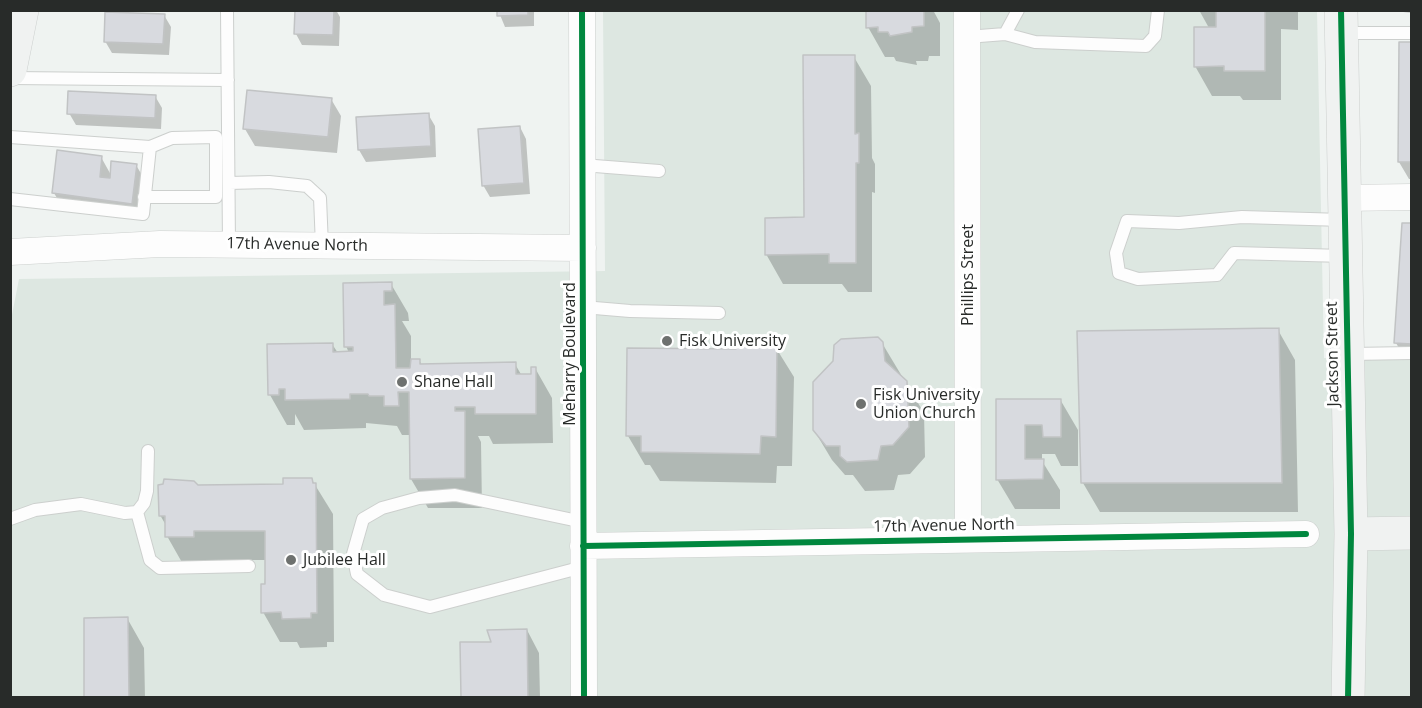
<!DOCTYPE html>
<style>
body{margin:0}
#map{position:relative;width:1422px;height:708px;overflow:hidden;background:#eff3f1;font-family:"Open Sans",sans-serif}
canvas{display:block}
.frame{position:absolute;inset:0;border:12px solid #282b29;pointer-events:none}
</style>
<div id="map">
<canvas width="1422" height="708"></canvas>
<div class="frame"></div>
</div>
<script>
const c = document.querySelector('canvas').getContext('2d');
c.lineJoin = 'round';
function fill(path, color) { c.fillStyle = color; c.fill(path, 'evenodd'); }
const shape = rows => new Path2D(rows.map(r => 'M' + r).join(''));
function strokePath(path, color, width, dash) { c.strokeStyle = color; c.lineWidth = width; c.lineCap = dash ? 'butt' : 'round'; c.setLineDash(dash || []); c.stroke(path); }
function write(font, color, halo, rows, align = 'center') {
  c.font = font + ' "Open Sans",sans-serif'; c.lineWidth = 6; c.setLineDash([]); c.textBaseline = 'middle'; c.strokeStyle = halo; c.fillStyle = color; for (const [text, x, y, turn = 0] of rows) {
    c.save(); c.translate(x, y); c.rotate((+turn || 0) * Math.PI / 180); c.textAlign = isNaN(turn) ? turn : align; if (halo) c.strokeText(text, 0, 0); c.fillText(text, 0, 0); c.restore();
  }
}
const built = shape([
 [603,11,1317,11,1324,358,1411,359,1411,697,11,698,10,325,19,279,605,271]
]);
const shadow = shape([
 [296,10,336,10,340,17,339,46,302,45,296,34],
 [498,10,534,10,534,26,505,27],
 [867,10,933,10,940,23,940,56,929,56,928,61,916,61,917,65,896,61,894,57,885,57,868,27],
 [1199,10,1298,10,1298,30,1281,29,1281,100,1243,100,1240,96,1212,96,1195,66,1209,28],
 [1402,10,1412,10,1412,13,1403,12],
 [164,15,171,27,169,55,112,53,105,41],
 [1412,43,1412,179,1409,179,1399,162],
 [854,57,871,86,872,158,875,164,875,193,872,192,872,292,848,292,842,284,783,284,766,254,806,219],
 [155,96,162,108,161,129,76,125,69,113],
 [331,99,341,116,337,153,255,146,245,129],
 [428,114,435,126,436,157,366,162,359,150],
 [520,127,526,139,530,194,490,197,483,185],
 [101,157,111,175,136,165,146,182,141,220,64,210,54,193],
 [1412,225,1412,360,1406,360,1396,343],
 [391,284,408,313,409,321,402,321,411,336,411,360,419,360,422,365,515,364,522,376,532,376,535,368,552,398,553,443,493,444,489,436,478,436,481,442,482,508,428,508,411,479,411,435,402,435,397,426,366,423,366,428,304,430,295,414,295,425,287,425,270,395,269,345,332,344,338,353,349,353,346,346,344,285],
 [1278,330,1295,360,1298,512,1100,512,1083,483],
 [756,340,760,348,776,348,794,377,792,466,777,466,776,483,660,481,650,465,645,465,628,436,738,351],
 [882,343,924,413,925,457,910,474,898,475,894,490,865,491,853,475,845,475,832,460,814,430],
 [997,401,1061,401,1078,430,1078,466,1061,466,1055,454,1042,454,1042,461,1060,490,1060,509,1015,509,997,479],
 [312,480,333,514,334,642,327,642,327,647,300,648,297,642,280,642,263,612,266,560,211,560,210,566,184,566,167,536,167,527,160,515,197,486,285,485],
 [127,618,144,648,145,698,86,698],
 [527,630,539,653,540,698,462,698]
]);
const building = shape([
 [295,10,334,10,333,35,294,34,295,10],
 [497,10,528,10,528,15,497,16,497,10],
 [866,10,924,10,924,26,912,27,912,32,890,36,888,32,878,32,878,27,866,28,866,10],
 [1216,10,1265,10,1265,71,1224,71,1224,66,1194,67,1194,27,1216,27,1216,10],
 [105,12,165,14,163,44,104,42,105,12],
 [1399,42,1412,42,1412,162,1398,162,1399,42],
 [803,55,855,55,855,134,859,133,859,163,856,163,856,263,829,263,829,254,765,255,765,218,804,217,803,55],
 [247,90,332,98,328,137,243,129,247,90],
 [68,91,156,95,155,118,67,114,68,91],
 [429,113,431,146,358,150,356,117,429,113],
 [520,126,524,183,482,186,478,129,520,126],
 [57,150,102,156,100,177,110,178,111,161,137,164,132,204,52,193,57,150],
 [1402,223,1412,223,1412,344,1394,343,1402,223],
 [392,282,392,291,384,291,384,305,395,304,396,368,410,368,411,359,420,359,420,364,516,362,516,374,531,374,531,367,536,367,536,414,475,414,475,407,455,407,455,411,465,411,465,478,410,479,409,392,398,392,399,406,384,406,384,396,369,396,368,394,350,394,350,399,285,400,285,389,279,389,279,395,268,395,267,344,333,343,333,352,353,351,353,347,344,347,343,283,392,282],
 [1279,328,1282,483,1081,483,1077,331,1279,328],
 [878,337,883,342,885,361,907,381,909,427,893,445,881,446,878,460,847,462,840,456,840,446,826,446,813,430,813,382,833,361,834,345,841,339,878,337],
 [737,338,756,339,756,346,777,346,776,437,761,436,760,454,641,452,641,436,626,436,627,348,736,349,737,338],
 [996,399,1061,399,1061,437,1043,437,1042,425,1025,425,1025,459,1044,459,1043,479,996,480,996,399],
 [283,478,312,478,313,483,316,483,317,613,311,613,311,618,282,619,281,612,261,613,261,584,265,584,265,531,194,531,194,537,165,537,165,516,159,516,158,485,163,484,164,479,194,481,198,485,283,484,283,478],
 [128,617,129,698,84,698,84,618,128,617],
 [527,629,528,698,461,698,460,642,491,642,487,630,527,629]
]);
const lane = shape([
 [227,10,229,245],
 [1344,33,1412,33],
 [1005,34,1018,10],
 [967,37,1005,34,1035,42,1146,46,1155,36,1158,10],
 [10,78,228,80],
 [10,137,150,147,143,214,10,199],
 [582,165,659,171],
 [229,183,269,182,307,186,320,198,322,246],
 [144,197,216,197,216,137,172,138,150,147],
 [1343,220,1242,217,1179,223,1127,221,1116,253,1119,273,1138,279,1217,275,1234,253,1344,256],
 [583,307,630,311,719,313],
 [1350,354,1412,353],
 [137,512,150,560,160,568,249,566],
 [10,519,35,510,81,504,125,513,137,512,144,503,147,491,148,451],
 [583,522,455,495,419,498,382,508,363,519,353,554,357,574,384,595,430,607,583,567]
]);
const street = shape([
 [582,10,584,698],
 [967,10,968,539],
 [1343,198,1412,197],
 [10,252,160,244,583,248],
 [583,546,1306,534]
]);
const secondary = shape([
 [1341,10,1351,534,1348,698],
 [10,70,22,10],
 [1351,534,1412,533]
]);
const cycleway = shape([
 [582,10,584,698],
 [1341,10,1351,534,1348,698],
 [583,546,1306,534]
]);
const markers = [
 [667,341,6,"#6e716f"],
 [402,382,6,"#6e716f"],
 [861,404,6,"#6e716f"],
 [291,560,6,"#6e716f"]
];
const streetNames = [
 ["17th Avenue North",297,245,1],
 ["Phillips Street",968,275,-90],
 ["Meharry Boulevard",570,354,-90],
 ["Jackson Street",1333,354,-91],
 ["17th Avenue North",944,526,-1]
];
const poiNames = [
 ["Fisk University",679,341],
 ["Shane Hall",414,382],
 ["Fisk University",873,395],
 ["Union Church",873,413],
 ["Jubilee Hall",303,560]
];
fill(built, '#dde7e1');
fill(shadow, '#0003');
fill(building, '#d8dadf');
strokePath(building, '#c1c3c4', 1.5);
strokePath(lane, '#cccfcd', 14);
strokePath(street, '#cccfcd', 27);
strokePath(secondary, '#cccfcd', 34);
strokePath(lane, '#fdfdfd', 12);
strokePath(street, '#fdfdfd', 26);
strokePath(secondary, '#f0f2f1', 33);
strokePath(cycleway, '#00873e', 6);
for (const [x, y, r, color] of markers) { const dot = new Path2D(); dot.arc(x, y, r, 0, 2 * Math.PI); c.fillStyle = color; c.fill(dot); strokePath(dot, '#fff', 2); }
write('16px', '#282b29', '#fff', streetNames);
write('16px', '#282b29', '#fff', poiNames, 'left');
</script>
